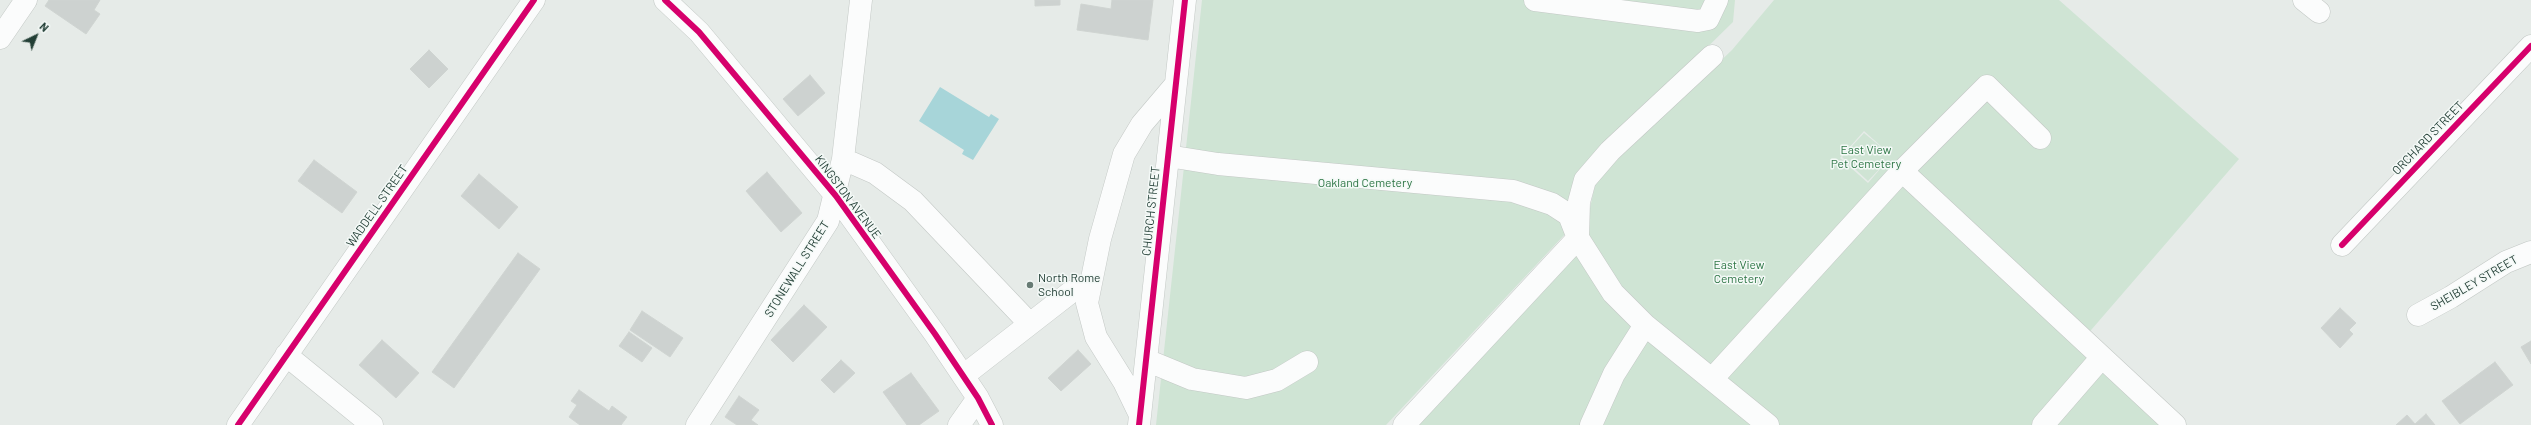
<!DOCTYPE html>
<style>
body{margin:0}
#map{position:relative;width:2531px;height:425px;overflow:hidden;background:#e6ebe8;font-family:Barlow,sans-serif}
canvas{display:block}
.north{position:absolute;left:16px;top:16px;width:40px;height:40px;-webkit-text-stroke:3px #f4f9f7;paint-order:stroke;rotate:43deg;font-size:11px;font-weight:700;line-height:16px;text-align:center;color:#233f36}
.north::after{content:'';display:block;margin:auto;width:14px;height:18px;background:#233f36;clip-path:polygon(50% 0,100% 100%,50% 72%,0 100%)}
</style>
<div id="map">
<canvas width="2531" height="425"></canvas>
<div class="north">N</div>
</div>
<script>
const c = document.querySelector('canvas').getContext('2d');
c.lineJoin = 'round';
function fill(path, color) { c.fillStyle = color; c.fill(path, 'evenodd'); }
const shape = rows => new Path2D(rows.map(r => 'M' + r).join(''));
function strokePath(path, color, width, dash) { c.strokeStyle = color; c.lineWidth = width; c.lineCap = dash ? 'butt' : 'round'; c.setLineDash(dash || []); c.stroke(path); }
function write(font, color, halo, rows, align = 'center') {
  c.font = font + ' Barlow,sans-serif'; c.lineWidth = 3; c.setLineDash([]); c.textBaseline = 'middle'; c.strokeStyle = halo; c.fillStyle = color; for (const [text, x, y, turn = 0] of rows) {
    c.save(); c.translate(x, y); c.rotate((+turn || 0) * Math.PI / 180); c.textAlign = isNaN(turn) ? turn : align; if (halo) c.strokeText(text, 0, 0); c.fillText(text, 0, 0); c.restore();
  }
}
const green = shape([
 [1202,0,1735,0,1733,22,1583,169,1567,232,1386,425,1156,425],
 [1774,0,2059,0,2239,159,2079,344,2165,425,1415,425,1589,213,1596,180,1732,50],
 [1864,131,1892,156,1864,133,1842,157,1868,181,1887,161,1868,183,1840,158]
]);
const water = shape([
 [940,87,989,117,991,114,999,119,973,160,962,154,964,150,919,121]
]);
const building = shape([
 [49,0,100,0,94,10,100,14,86,34,45,6,49,0],
 [1035,0,1060,0,1060,5,1035,6,1035,0],
 [1112,0,1153,0,1148,40,1077,30,1081,4,1111,9,1112,0],
 [429,50,448,69,429,88,410,69,429,50],
 [810,75,825,93,798,116,783,99,810,75],
 [314,160,357,192,342,213,298,181,314,160],
 [767,172,802,213,781,232,746,191,767,172],
 [479,174,518,207,499,229,461,196,479,174],
 [518,253,540,269,454,388,432,372,518,253],
 [804,305,827,327,793,362,771,340,804,305],
 [2340,308,2356,323,2349,330,2353,334,2340,348,2321,328,2340,308],
 [642,311,683,338,670,357,630,330,642,311],
 [629,332,652,348,642,362,619,346,629,332],
 [382,340,419,373,396,398,359,365,382,340],
 [2531,341,2531,364,2521,347,2531,341],
 [1078,350,1091,364,1061,391,1048,378,1078,350],
 [841,360,855,373,834,393,821,380,841,360],
 [2495,362,2513,385,2460,424,2442,401,2495,362],
 [911,373,939,411,919,425,907,425,883,392,911,373],
 [579,390,609,411,612,406,627,417,621,425,580,425,569,417,577,405,571,401,579,390],
 [739,396,759,410,751,420,758,425,737,425,725,417,739,396],
 [2426,414,2435,425,2396,425,2407,415,2415,424,2426,414]
]);
const minor = shape([
 [665,0,699,32,836,196,935,334,978,398,992,425],
 [1535,0,1698,21,1708,19,1717,0],
 [2304,0,2319,12],
 [0,38,26,0],
 [1168,156,1218,164,1513,191,1552,204,1569,215,1578,238,1613,293,1645,325,1768,425],
 [843,159,875,173,913,201,1029,323],
 [1902,171,2175,425],
 [2342,245,2531,46],
 [2418,315,2451,297,2506,262,2531,252],
 [286,355,372,425],
 [1146,360,1192,379,1246,388,1277,380,1307,362],
 [963,376,1071,292,1089,288],
 [1713,378,1902,171,1987,86,2040,138],
 [1140,415,1124,382,1096,337,1087,303,1100,239,1124,154,1142,124,1176,84],
 [238,425,534,0],
 [697,425,828,221,843,159,861,0],
 [959,425,978,398],
 [1139,425,1185,0],
 [1404,425,1578,238,1579,202,1585,180,1610,151,1712,56],
 [1591,425,1614,374,1645,325],
 [2043,425,2102,357]
]);
const cycleway = shape([
 [665,0,699,32,836,196,935,334,978,398,992,425],
 [2342,245,2531,46],
 [238,425,534,0],
 [1139,425,1185,0]
]);
const markers = [
 [1030,285,4,"#677b74"]
];
const streetNames = [
 ["ORCHARD STREET",2428,138,-46],
 ["KINGSTON AVENUE",848,197,53],
 ["WADDELL STREET",377,206,-55],
 ["CHURCH STREET",1151,211,-84],
 ["STONEWALL STREET",797,269,-58],
 ["SHEIBLEY STREET",2474,283,-30]
];
const parkNames = [
 ["East View",1866,150],
 ["Pet Cemetery",1866,164],
 ["Oakland Cemetery",1365,183],
 ["East View",1739,265],
 ["Cemetery",1739,279]
];
const poiNames = [
 ["North Rome",1038,278],
 ["School",1038,292]
];
fill(green, '#cfe4d4');
fill(water, '#a7d5d9');
fill(building, '#cdd2d0');
strokePath(building, '#cfd4d1', 1);
strokePath(minor, '#c3c8c5', 23);
strokePath(minor, '#fbfcfc', 22);
strokePath(cycleway, '#d6006c', 6);
for (const [x, y, r, color] of markers) { const dot = new Path2D(); dot.arc(x, y, r, 0, 2 * Math.PI); c.fillStyle = color; c.fill(dot); strokePath(dot, '#f4f9f7', 1.5); }
write('12px', '#233f36', '#f4f9f7', streetNames);
write('12px', '#2d7645', '#f4f9f7', parkNames);
write('12px', '#233f36', '#f4f9f7', poiNames, 'left');
</script>
